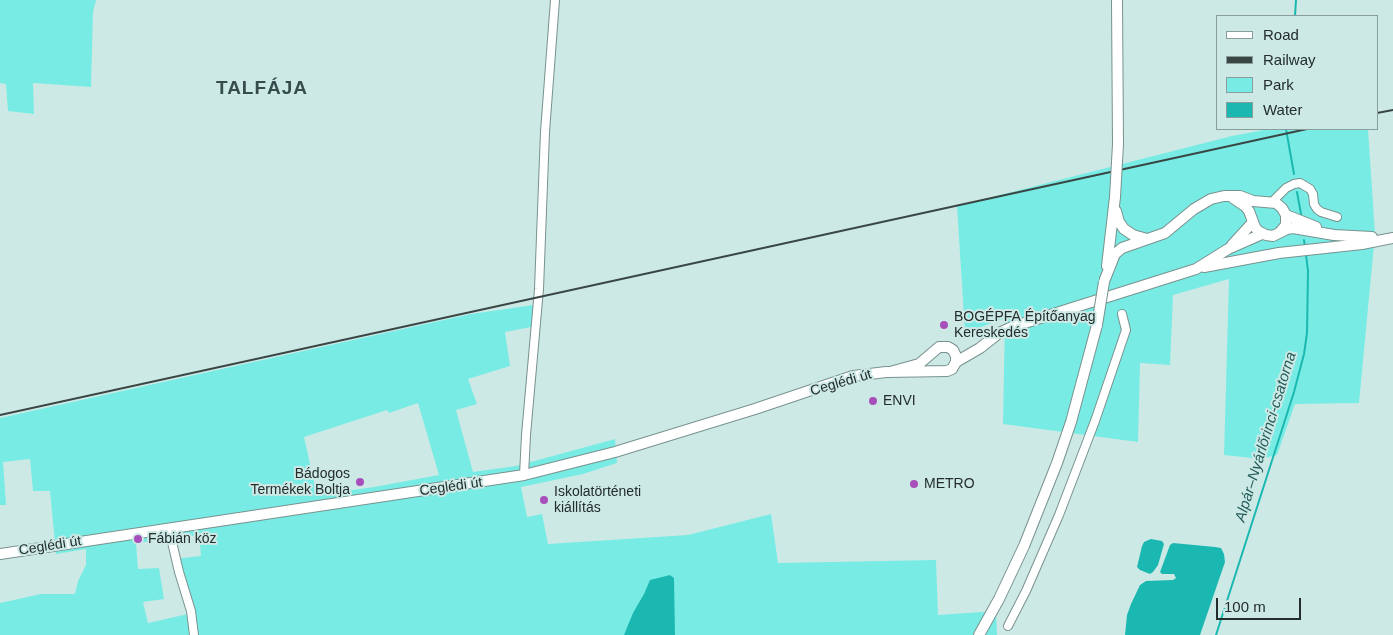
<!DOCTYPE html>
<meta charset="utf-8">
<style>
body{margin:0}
#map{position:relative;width:1393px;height:635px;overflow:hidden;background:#cde9e6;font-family:Helvetica,sans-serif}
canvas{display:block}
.legend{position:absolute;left:1216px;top:15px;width:162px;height:115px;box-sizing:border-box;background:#cde9e6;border:1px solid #899e9c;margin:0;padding:6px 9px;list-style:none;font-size:15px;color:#232d2c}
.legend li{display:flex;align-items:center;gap:10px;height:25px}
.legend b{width:25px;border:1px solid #899e9c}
.scale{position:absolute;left:1216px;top:598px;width:85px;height:22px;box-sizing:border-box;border:2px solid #232d2c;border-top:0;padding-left:6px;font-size:15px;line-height:18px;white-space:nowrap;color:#232d2c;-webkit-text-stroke:4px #cde9e6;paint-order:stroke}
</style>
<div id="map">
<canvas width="1393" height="635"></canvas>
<ul class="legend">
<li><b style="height:6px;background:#fff"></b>Road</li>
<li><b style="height:6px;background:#394644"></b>Railway</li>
<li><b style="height:14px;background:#78ece4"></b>Park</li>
<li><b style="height:14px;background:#1bb8b1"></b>Water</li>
</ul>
<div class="scale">100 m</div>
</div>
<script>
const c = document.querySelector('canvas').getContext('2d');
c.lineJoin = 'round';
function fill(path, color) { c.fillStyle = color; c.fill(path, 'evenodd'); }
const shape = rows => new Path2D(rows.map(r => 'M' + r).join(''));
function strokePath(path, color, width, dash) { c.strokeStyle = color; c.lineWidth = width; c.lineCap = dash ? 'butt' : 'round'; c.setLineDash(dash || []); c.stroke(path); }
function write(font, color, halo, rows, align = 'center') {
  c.font = font + ' Helvetica,sans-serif'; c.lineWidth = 4; c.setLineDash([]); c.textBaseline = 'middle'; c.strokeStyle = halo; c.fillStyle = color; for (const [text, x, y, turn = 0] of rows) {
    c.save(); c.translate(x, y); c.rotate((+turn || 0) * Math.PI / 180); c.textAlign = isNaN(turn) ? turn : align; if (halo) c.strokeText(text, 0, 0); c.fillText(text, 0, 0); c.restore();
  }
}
const green = shape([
 [0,0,96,0,93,12,91,87,33,83,34,114,8,111,6,84,0,83],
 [1269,129,1368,129,1375,234,1359,403,1295,404,1277,455,1261,459,1224,455,1229,279,1173,295,1170,365,1140,363,1138,442,1003,424,1005,318,965,333,957,206,1232,136],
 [533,305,531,327,505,332,510,366,468,379,477,404,456,410,473,472,516,466,615,439,617,463,583,474,521,487,527,517,542,514,548,544,688,535,771,514,778,563,936,560,938,615,996,611,997,635,0,635,0,603,41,594,75,594,78,581,86,565,86,549,56,554,50,491,33,491,30,459,3,462,6,505,0,505,0,418,471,314],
 [418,403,439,475,374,487,317,495,304,437,387,410,389,413],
 [199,535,201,556,173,559,188,614,148,623,143,602,164,599,159,568,138,569,136,543]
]);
const water = shape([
 [1151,539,1162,541,1164,544,1158,565,1153,572,1150,574,1140,570,1137,567,1142,546,1144,542],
 [1173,543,1215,547,1221,548,1224,554,1225,562,1200,635,1125,635,1127,615,1131,604,1140,585,1146,581,1173,580,1176,578,1174,574,1162,574,1160,572,1170,545],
 [670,575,674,578,675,635,624,635,633,613,644,594,650,580]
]);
const stream = shape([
 [1295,16,1296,0],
 [1286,129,1294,174],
 [1297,192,1301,214],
 [1304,240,1305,248],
 [1216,635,1294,392,1304,354,1307,333,1308,271,1306,255]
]);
const minor = shape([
 [1272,202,1286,188,1294,184,1300,183,1310,189,1313,194,1314,204,1317,209,1321,212,1337,217],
 [524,475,526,435,539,289,545,132,555,0],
 [169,529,179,572,191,611,194,635],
 [1008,626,1026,591,1059,515,1095,421,1126,330,1122,314]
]);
const major = shape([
 [1117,0,1118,144],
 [1233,198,1245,206,1249,211,1255,227,1258,231,1266,235,1273,236,1287,229,1293,228,1334,235,1372,237],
 [1116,211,1119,222,1124,229,1133,235,1147,239],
 [1286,215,1316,227],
 [1232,245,1253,222],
 [1107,266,1115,197],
 [1204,267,1279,253,1362,244,1393,238],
 [1105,279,1115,254,1122,248,1165,233,1194,209,1211,199,1224,196,1240,196,1253,201,1276,203,1282,208,1286,215,1286,225,1280,232],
 [956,362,980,348,999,333,1012,327,1196,269,1228,249,1262,234],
 [0,554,524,475,615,452,755,409,853,376,886,372,947,371,952,369,956,362,956,356,953,350,948,347,939,347,919,364,890,372],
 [979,635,999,599,1024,546,1057,463,1071,422,1097,325]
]);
const rail = shape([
 [1377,113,1393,110],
 [0,415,1307,129]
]);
const majorBridge = shape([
 [1115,197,1118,144],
 [1097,325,1104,282]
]);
const markers = [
 [944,325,5,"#a84eba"],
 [873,401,5,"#a84eba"],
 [360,482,5,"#a84eba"],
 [914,484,5,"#a84eba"],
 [544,500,5,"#a84eba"],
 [138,539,5,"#a84eba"]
];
const poiNames = [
 ["BOGÉPFA Építőanyag",954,317],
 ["Kereskedés",954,333],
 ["ENVI",883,401],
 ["Bádogos",350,474,"right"],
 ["Termékek Boltja",350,490,"right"],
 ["METRO",924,484],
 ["Iskolatörténeti",554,492],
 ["kiállítás",554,508],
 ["Fábián köz",148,539]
];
const streetNames = [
 ["Ceglédi út",841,383,-16],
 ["Ceglédi út",451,487,-8],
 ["Ceglédi út",50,546,-9]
];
const waterNames = [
 ["Alpár–Nyárlőrinci-csatorna",1266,437,-73]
];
const districtNames = [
 ["TALFÁJA",262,89]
];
fill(green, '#78ece4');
fill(water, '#1bb8b1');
strokePath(stream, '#1bb8b1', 2);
strokePath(minor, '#78928f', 10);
strokePath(major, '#78928f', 12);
strokePath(minor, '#fff', 8);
strokePath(major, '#fff', 10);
strokePath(rail, '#394644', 2);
strokePath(majorBridge, '#78928f', 12, []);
strokePath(majorBridge, '#fff', 10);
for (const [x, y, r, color] of markers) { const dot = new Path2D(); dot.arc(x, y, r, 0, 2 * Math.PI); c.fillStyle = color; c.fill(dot); strokePath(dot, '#cde9e6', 2); }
write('14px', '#232d2c', '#cde9e6', poiNames, 'left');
write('14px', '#232d2c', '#cde9e6', streetNames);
write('italic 15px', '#245d5a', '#cde9e6', waterNames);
c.letterSpacing = '1px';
write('bold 19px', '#364d4c', '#cde9e6', districtNames);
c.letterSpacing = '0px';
</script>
